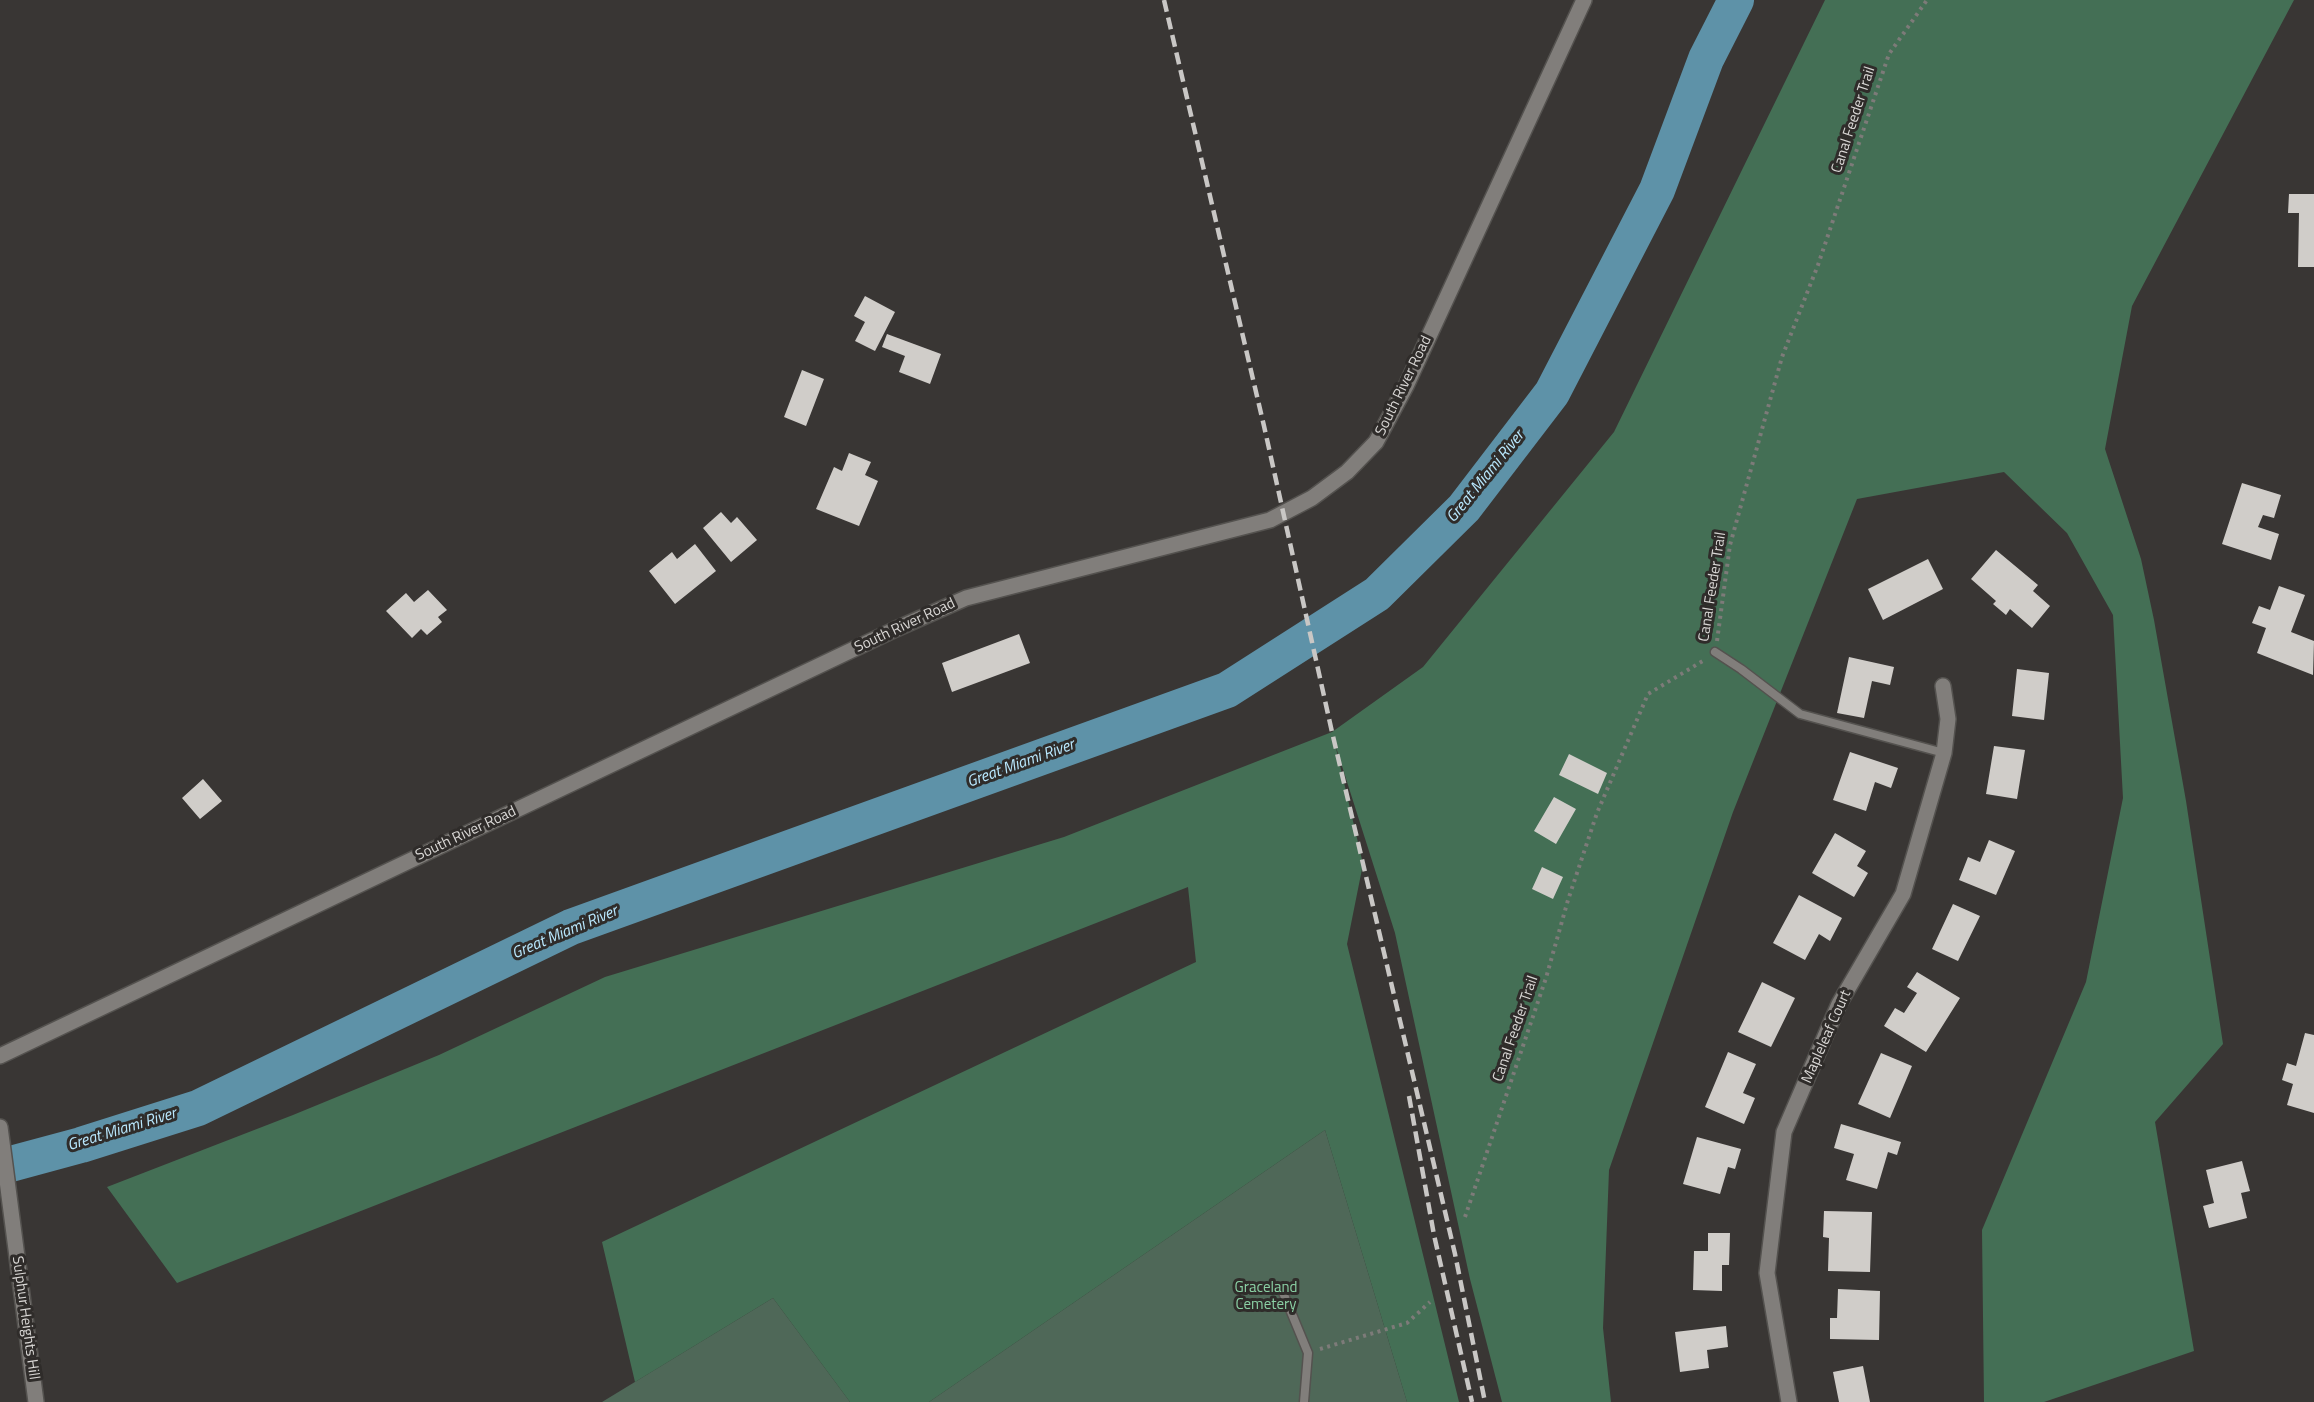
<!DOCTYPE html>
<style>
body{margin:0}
canvas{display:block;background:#393634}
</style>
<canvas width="2314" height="1402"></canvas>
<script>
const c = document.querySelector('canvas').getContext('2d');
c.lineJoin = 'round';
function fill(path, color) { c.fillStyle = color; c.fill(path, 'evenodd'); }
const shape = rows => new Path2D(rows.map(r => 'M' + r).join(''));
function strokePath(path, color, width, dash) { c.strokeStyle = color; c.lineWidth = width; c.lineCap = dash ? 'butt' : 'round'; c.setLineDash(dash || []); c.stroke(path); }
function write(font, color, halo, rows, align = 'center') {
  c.font = font + ' "Titillium Web",sans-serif'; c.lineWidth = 6; c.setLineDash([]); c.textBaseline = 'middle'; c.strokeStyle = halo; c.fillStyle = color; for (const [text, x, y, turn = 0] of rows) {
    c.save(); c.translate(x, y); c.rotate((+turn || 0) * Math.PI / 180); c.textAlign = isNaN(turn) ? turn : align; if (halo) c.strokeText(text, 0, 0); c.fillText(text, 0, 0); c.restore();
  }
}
const green = shape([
 [1325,1130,1407,1402,929,1402],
 [773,1298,850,1402,602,1402]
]);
const forest = shape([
 [1825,0,2294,0,2132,306,2105,449,2141,559,2154,620,2186,801,2223,1044,2155,1122,2194,1351,2044,1402,1984,1402,1982,1230,2086,982,2123,798,2113,615,2067,533,2004,472,1857,499,1733,812,1609,1170,1603,1328,1611,1402,1502,1402,1470,1279,1395,933,1335,744,1363,864,1347,944,1459,1402,1407,1402,1325,1130,929,1402,850,1402,773,1298,635,1382,602,1242,1196,962,1188,887,177,1283,107,1187,293,1115,439,1055,605,977,1064,837,1332,732,1423,667,1614,432]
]);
const river = shape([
 [0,1167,81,1145,198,1108,571,927,1227,690,1377,594,1464,508,1552,393,1657,190,1706,59,1736,0]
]);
const building = shape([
 [2289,194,2314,194,2314,267,2298,267,2299,213,2288,213],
 [865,296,895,312,875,351,855,341,865,322,854,316],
 [887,334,941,354,930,384,899,372,905,356,882,347],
 [802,370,824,379,806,426,784,417],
 [849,453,871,462,865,475,878,481,859,526,816,509,834,467,842,471],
 [2242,483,2281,495,2274,518,2263,515,2258,527,2279,534,2271,560,2222,544],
 [721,512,731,523,737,517,757,540,731,562,703,528],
 [695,544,716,571,675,604,649,571,672,552,677,559],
 [1996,550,2038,585,2033,591,2050,606,2032,628,2010,609,2006,615,1993,604,1996,601,1971,579],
 [1928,559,1943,589,1883,620,1868,589],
 [2279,586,2305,595,2291,632,2314,641,2313,675,2257,653,2266,628,2252,623,2259,606,2270,610],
 [428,590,447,610,438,617,442,622,427,635,421,629,412,638,386,611,406,593,414,602],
 [1019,634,1030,663,952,692,942,663],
 [1849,657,1894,667,1890,685,1872,681,1864,718,1837,713],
 [2017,669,2049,673,2044,720,2012,716],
 [1994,746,2025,750,2017,799,1986,794],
 [1850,752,1898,768,1891,788,1875,782,1866,811,1833,800],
 [1569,754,1607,773,1598,794,1559,775],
 [203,779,222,801,200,819,182,798],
 [1554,797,1576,809,1556,844,1534,831],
 [1835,833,1866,851,1857,866,1868,873,1854,897,1812,873],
 [1989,840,2015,851,1996,895,1959,880,1968,857,1980,862],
 [1542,867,1563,877,1553,899,1532,889],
 [1799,895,1842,918,1830,941,1819,934,1805,960,1773,943],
 [1953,904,1980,916,1958,961,1932,949],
 [1917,972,1960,998,1926,1052,1884,1026,1895,1008,1904,1013,1917,993,1907,987],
 [1762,982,1795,998,1771,1047,1738,1032],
 [2305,1033,2314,1035,2314,1113,2287,1105,2293,1084,2282,1080,2287,1063,2296,1066],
 [1728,1052,1756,1064,1743,1093,1755,1098,1744,1124,1705,1107],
 [1881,1053,1912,1066,1890,1118,1858,1104],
 [1841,1124,1901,1142,1897,1155,1888,1152,1877,1189,1846,1180,1854,1154,1834,1148],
 [1697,1137,1741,1149,1735,1169,1728,1167,1720,1194,1683,1184],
 [2242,1161,2250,1191,2241,1193,2247,1218,2209,1228,2203,1206,2214,1203,2206,1170],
 [1824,1211,1872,1212,1870,1272,1828,1271,1829,1238,1823,1237],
 [1708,1233,1730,1233,1729,1265,1722,1265,1722,1291,1693,1290,1694,1251,1708,1251],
 [1838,1289,1880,1291,1879,1340,1830,1339,1830,1318,1837,1318],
 [1726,1326,1728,1347,1707,1350,1709,1368,1680,1372,1675,1332],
 [1863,1366,1870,1402,1839,1402,1833,1372]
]);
const path = shape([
 [1717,641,1730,545,1782,357,1818,265,1889,54,1927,0],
 [1465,1217,1546,978,1568,900,1597,813,1648,694,1706,659],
 [1320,1349,1407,1323,1430,1302]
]);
const service = shape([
 [1715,652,1741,669,1800,714,1944,753],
 [1282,1290,1308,1353,1304,1402]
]);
const minor = shape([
 [1789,1402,1767,1273,1784,1132,1839,1004,1903,894,1944,753,1948,719,1943,686]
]);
const tertiary = shape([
 [0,1056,896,629,966,598,1270,520,1312,498,1347,472,1376,442,1406,386,1584,0],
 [0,1127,36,1402]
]);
const rail = shape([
 [1164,0,1264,426,1332,732,1455,1254,1485,1402],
 [1409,1096,1434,1235,1472,1402]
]);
const streetNames = [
 ["Canal Feeder Trail",1854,120,-72],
 ["South River Road",1404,386,-64],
 ["Canal Feeder Trail",1713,587,-81],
 ["South River Road",905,626,-25],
 ["South River Road",466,834,-25],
 ["Canal Feeder Trail",1516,1029,-71],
 ["Mapleleaf Court",1827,1037,-66],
 ["Sulphur Heights Hill",25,1318,82]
];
const parkNames = [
 ["Graceland",1266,1288],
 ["Cemetery",1266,1305]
];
const waterNames = [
 ["Great Miami River",1486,477,-51],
 ["Great Miami River",1021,764,-20],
 ["Great Miami River",565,933,-23],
 ["Great Miami River",122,1130,-17]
];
fill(green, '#4f6858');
fill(forest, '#446f55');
strokePath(river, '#5e92a8', 36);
fill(building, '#d0cdc9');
strokePath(service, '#54524f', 11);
strokePath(minor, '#54524f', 18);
strokePath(tertiary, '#54524f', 18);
strokePath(path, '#7d7b79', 4, [3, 4.5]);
strokePath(service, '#817e7b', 8);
strokePath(minor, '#817e7b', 15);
strokePath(tertiary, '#817e7b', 15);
strokePath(rail, '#c9c7c5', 4.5, [12, 6]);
write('15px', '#dad8d6', '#2f2c2a', streetNames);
write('15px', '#8bd1a5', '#2f2c2a', parkNames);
write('italic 16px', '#b9e8fe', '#2f2c2a', waterNames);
</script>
